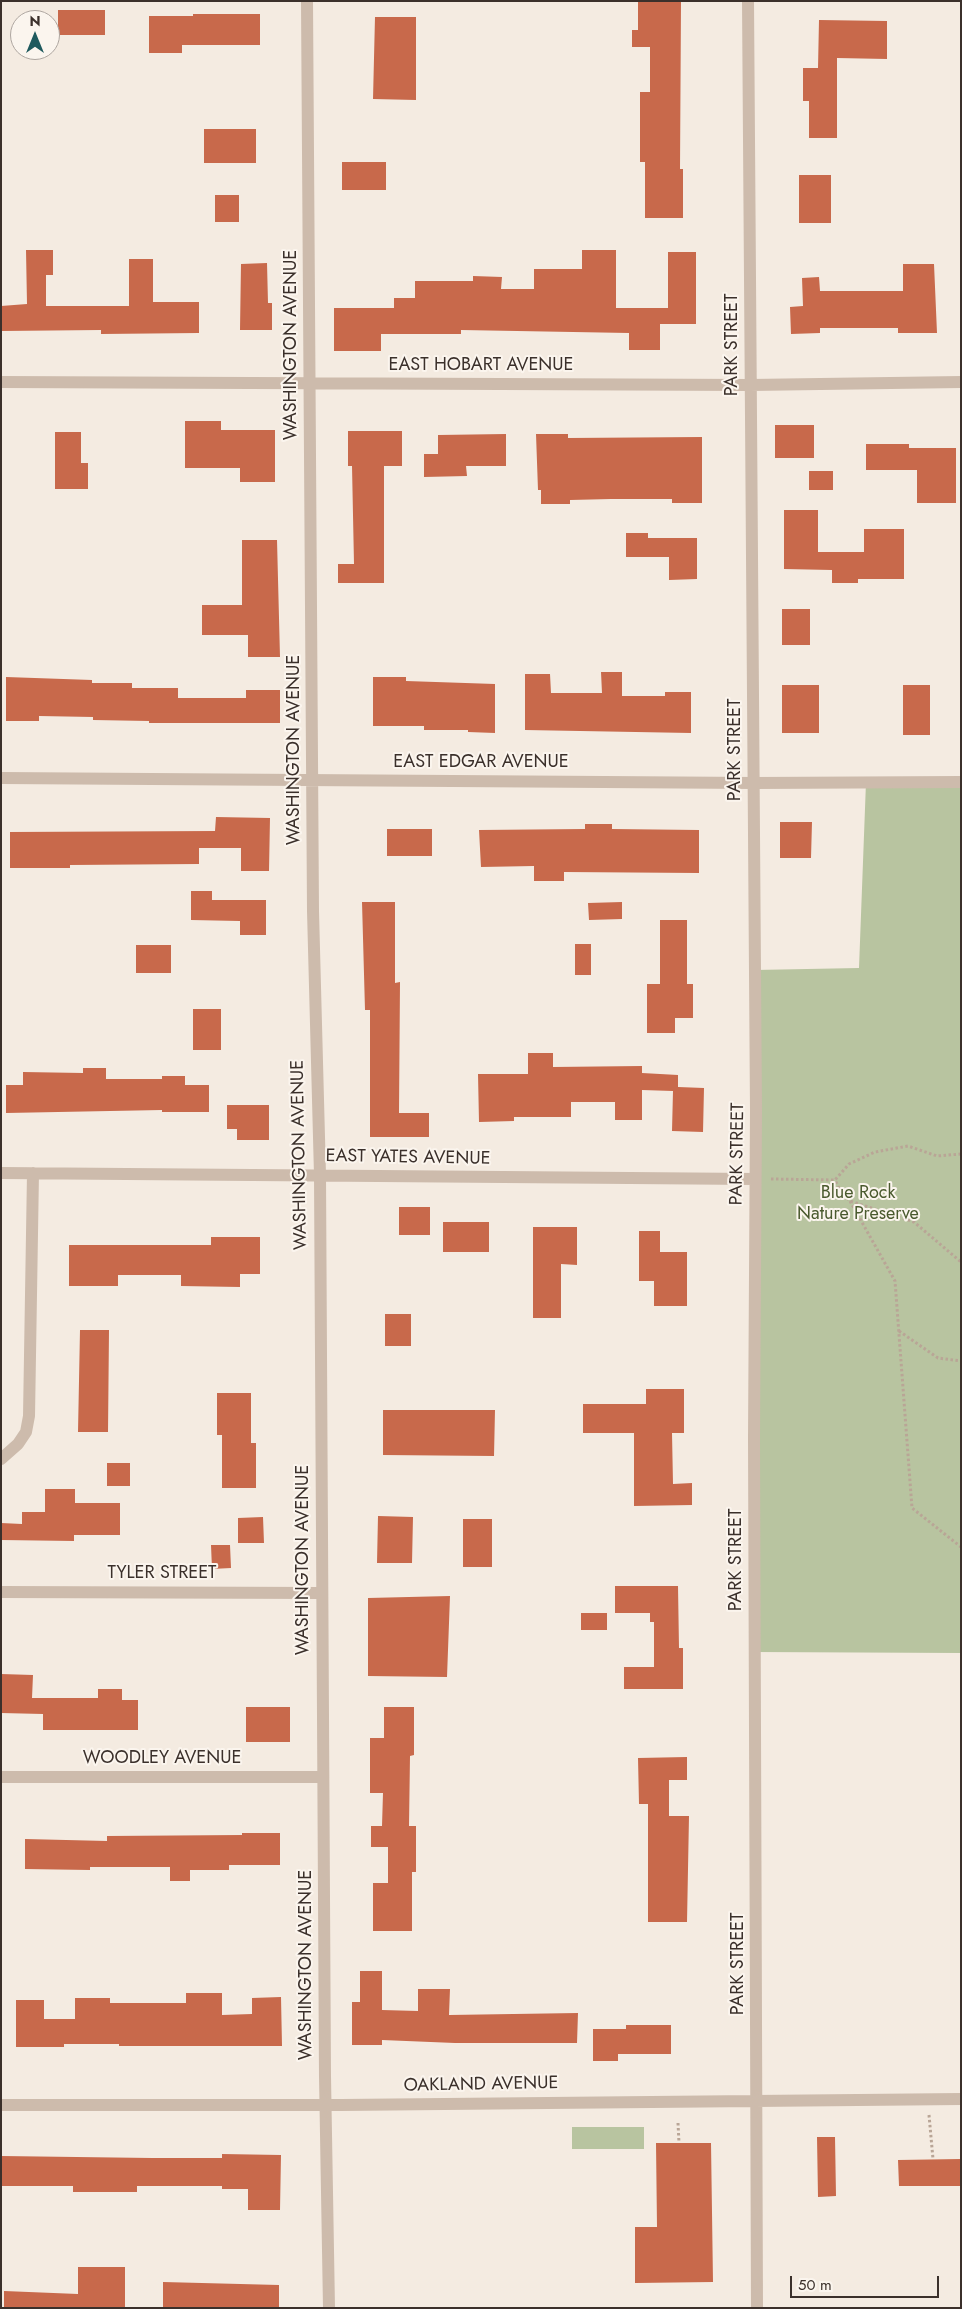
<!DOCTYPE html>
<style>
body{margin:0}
#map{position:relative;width:962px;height:2309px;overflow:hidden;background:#f4ebe1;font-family:Jost,sans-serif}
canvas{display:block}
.frame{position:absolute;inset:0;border:2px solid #3b302b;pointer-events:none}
.north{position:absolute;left:10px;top:10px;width:50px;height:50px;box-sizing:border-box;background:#fbf5ee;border:1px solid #aea6a0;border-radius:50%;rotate:0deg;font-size:14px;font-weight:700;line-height:20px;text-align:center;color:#3b302b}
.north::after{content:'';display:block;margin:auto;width:18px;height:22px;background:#1f5a5e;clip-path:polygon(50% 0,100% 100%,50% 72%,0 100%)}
.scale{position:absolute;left:790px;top:2276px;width:149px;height:22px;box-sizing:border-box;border:2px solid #3b302b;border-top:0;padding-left:6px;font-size:15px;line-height:18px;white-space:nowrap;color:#3b302b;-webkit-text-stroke:4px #fbf5ee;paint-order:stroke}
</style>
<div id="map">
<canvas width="962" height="2309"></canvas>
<div class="frame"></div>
<div class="north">N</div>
<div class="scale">50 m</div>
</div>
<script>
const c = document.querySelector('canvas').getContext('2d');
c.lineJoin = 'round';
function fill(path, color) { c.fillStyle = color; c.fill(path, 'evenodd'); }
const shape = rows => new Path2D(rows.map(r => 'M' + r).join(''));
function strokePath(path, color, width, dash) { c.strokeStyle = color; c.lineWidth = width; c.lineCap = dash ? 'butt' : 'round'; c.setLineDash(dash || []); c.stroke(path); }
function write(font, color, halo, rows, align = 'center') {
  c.font = font + ' Jost,sans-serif'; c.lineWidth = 4; c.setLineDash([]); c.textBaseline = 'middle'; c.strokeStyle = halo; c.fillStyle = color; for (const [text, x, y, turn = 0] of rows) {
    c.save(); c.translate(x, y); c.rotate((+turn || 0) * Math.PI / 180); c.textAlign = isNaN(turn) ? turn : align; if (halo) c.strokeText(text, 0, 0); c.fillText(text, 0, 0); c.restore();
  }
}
const green = shape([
 [866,782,961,782,961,1653,754,1652,755,970,859,968],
 [572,2127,644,2127,644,2149,572,2149]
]);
const building = shape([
 [638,1,681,1,680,169,683,169,683,218,645,218,645,162,640,162,640,92,650,92,650,47,632,47,632,30,638,30],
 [58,10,105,10,105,35,58,35],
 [193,14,260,14,260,45,182,45,182,53,149,53,149,16,193,16],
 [375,17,416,17,416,100,373,99],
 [819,20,887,21,887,59,837,58,837,138,809,138,809,101,803,101,803,68,818,68],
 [204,129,256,129,256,163,204,163],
 [342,162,386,162,386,190,342,190],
 [799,175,831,175,831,223,799,223],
 [215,195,239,195,239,222,215,222],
 [26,250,53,250,53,275,46,275,46,306,129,306,129,259,153,259,153,302,199,302,199,333,101,334,101,330,1,331,1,306,27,304],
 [582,250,616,250,616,308,668,308,668,252,696,252,696,324,660,324,660,350,629,350,629,333,461,330,461,334,381,334,381,351,334,351,334,308,394,308,394,298,415,298,415,281,473,281,473,276,502,277,501,289,534,289,534,269,582,269],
 [267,263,268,303,272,303,272,330,240,330,241,264],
 [903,264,934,264,937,333,898,333,898,328,820,328,820,333,791,334,790,307,803,306,802,278,819,277,820,291,903,291],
 [185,421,221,421,221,430,275,430,275,482,240,482,240,468,185,468],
 [775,425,814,425,814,458,775,458],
 [348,431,402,431,402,466,384,466,384,583,338,583,338,564,354,564,352,466,348,466],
 [55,432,81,432,81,463,88,463,88,489,55,489],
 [506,434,506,466,466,466,467,476,424,477,424,454,438,454,438,435],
 [536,434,568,434,568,438,702,437,702,503,672,503,672,499,611,499,570,500,570,504,541,504,541,490,538,490],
 [866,444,909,444,909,448,956,448,956,503,917,503,917,470,866,470],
 [809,471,833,471,833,490,809,490],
 [784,510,818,510,818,552,864,552,864,529,904,529,904,579,858,579,858,583,832,583,832,570,784,569],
 [626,533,648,533,648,538,697,538,697,579,669,580,669,557,626,557],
 [242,540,277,540,280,657,248,657,248,635,202,635,202,605,242,605],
 [782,609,810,609,810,645,782,645],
 [601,672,622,672,622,696,665,696,665,692,691,692,691,733,525,730,525,674,550,674,551,693,602,693],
 [6,677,92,680,92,683,132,683,132,688,178,688,178,698,246,698,246,690,280,690,280,723,149,723,149,721,93,720,93,717,39,716,39,721,6,721],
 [373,677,406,677,406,681,495,684,495,733,468,732,468,730,424,730,424,726,373,726],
 [782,685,819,685,819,733,782,733],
 [903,685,930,685,930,735,903,735],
 [216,817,270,818,269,871,241,871,241,848,199,848,199,864,70,865,70,868,10,868,10,832,215,831],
 [780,822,812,822,811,858,780,858],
 [585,824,612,824,612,829,699,830,699,873,564,872,564,881,534,881,534,866,481,867,479,830,585,829],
 [387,829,432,829,432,856,387,856],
 [191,891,212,891,212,900,266,900,266,935,240,935,240,921,191,920],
 [362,902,395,902,395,983,400,982,399,1113,429,1113,429,1137,370,1137,370,1010,365,1010],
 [622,902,622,919,589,920,588,903],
 [660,920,687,920,687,984,693,984,693,1018,675,1018,675,1033,647,1033,647,984,660,984],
 [575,944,591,944,591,975,575,975],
 [136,945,171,945,171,973,136,973],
 [193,1009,221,1009,221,1050,193,1050],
 [528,1053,553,1053,553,1067,642,1066,642,1073,678,1075,678,1087,704,1088,703,1132,672,1131,673,1091,642,1090,642,1120,615,1120,615,1102,571,1102,571,1117,514,1117,514,1121,479,1122,478,1074,528,1074],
 [83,1068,106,1068,106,1079,162,1079,162,1076,185,1076,185,1085,209,1085,209,1112,162,1112,162,1110,6,1113,6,1085,23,1085,23,1072,83,1073],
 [227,1105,269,1105,269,1140,237,1140,237,1129,227,1129],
 [399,1207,430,1207,430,1235,399,1235],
 [443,1222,489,1222,489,1252,443,1252],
 [533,1227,577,1227,577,1265,561,1264,561,1318,533,1318],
 [639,1231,660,1231,660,1252,687,1252,687,1306,654,1306,654,1281,639,1281],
 [211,1237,260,1237,260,1274,240,1274,240,1287,181,1286,181,1275,118,1275,118,1286,69,1286,69,1245,211,1245],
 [385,1314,411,1314,411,1346,385,1346],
 [80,1330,109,1330,108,1432,78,1432],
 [646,1389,684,1389,684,1433,672,1433,673,1484,692,1483,692,1505,634,1506,634,1433,583,1433,583,1404,646,1404],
 [217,1393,251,1393,251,1443,256,1443,256,1488,222,1488,222,1435,217,1435],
 [383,1410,495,1410,494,1456,383,1455],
 [107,1463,130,1463,130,1486,107,1486],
 [45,1489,75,1489,75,1503,120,1503,120,1535,74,1535,74,1541,1,1540,1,1523,22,1524,22,1512,45,1512],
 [378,1516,413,1517,412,1563,377,1563],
 [263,1517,264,1543,238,1543,238,1518],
 [463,1519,492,1519,492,1567,463,1567],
 [211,1545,230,1545,231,1568,212,1569],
 [615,1586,678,1586,679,1648,683,1648,683,1689,624,1689,624,1667,654,1667,654,1622,650,1622,650,1613,615,1613],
 [450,1596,447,1677,368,1676,368,1598],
 [581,1613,607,1613,607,1630,581,1630],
 [1,1674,33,1675,32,1698,98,1698,98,1689,122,1689,122,1700,138,1700,138,1730,43,1730,43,1714,1,1713],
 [246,1707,290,1707,290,1742,246,1742],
 [384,1707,414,1707,414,1755,410,1756,409,1826,416,1826,416,1872,412,1872,412,1931,373,1931,373,1883,388,1883,388,1847,371,1847,371,1826,382,1826,383,1793,370,1793,370,1738,384,1738],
 [687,1757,687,1780,669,1780,669,1816,689,1816,687,1922,648,1922,648,1804,639,1804,638,1758],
 [242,1833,280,1833,280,1865,229,1865,229,1870,190,1870,190,1881,170,1881,170,1867,90,1867,90,1870,25,1869,25,1839,107,1841,107,1836,242,1835],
 [360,1971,382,1971,382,2010,418,2011,418,1989,450,1989,449,2015,578,2013,577,2043,455,2043,382,2040,382,2045,352,2045,352,2002,360,2002],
 [186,1993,222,1993,222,2015,252,2014,252,1998,281,1997,282,2046,119,2046,119,2044,64,2044,64,2047,16,2047,16,2000,44,2000,44,2019,75,2019,75,1998,110,1998,110,2003,186,2003],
 [626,2025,671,2025,671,2054,618,2054,618,2061,593,2061,593,2029,626,2029],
 [817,2137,835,2137,836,2196,818,2197],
 [656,2143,711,2143,713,2282,635,2283,635,2227,657,2227],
 [222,2154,281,2155,280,2210,248,2210,248,2189,222,2189,222,2186,137,2186,137,2192,73,2192,73,2186,1,2186,1,2156,152,2158,222,2158],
 [961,2159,961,2186,899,2186,898,2160],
 [78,2267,125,2267,125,2308,4,2308,4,2291,78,2294],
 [163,2282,279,2285,279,2308,163,2308]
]);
const path = shape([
 [961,1154,937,1156,908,1146,875,1152,849,1164,835,1180,841,1192,850,1201,914,1222,961,1262],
 [771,1179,835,1180],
 [850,1201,895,1281,912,1508,961,1547],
 [899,1331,938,1358,961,1361],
 [929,2115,933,2159],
 [678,2123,679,2143]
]);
const minor = shape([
 [307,1,313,911,320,1175,325,2076,329,2308],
 [748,1,756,1110,754,1438,757,2308],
 [1,382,750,385,961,382],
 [1,778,754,783,961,782],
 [1,1173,755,1179],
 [1,1459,18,1444,26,1432,29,1416,33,1173],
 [1,1592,322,1593],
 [1,1777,323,1777],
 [1,2105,341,2105,961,2099]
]);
const streetNames = [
 ["WASHINGTON AVENUE",292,345,-90],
 ["PARK STREET",733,345,-90],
 ["EAST HOBART AVENUE",481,366],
 ["WASHINGTON AVENUE",295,750,-90],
 ["PARK STREET",736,750,-90],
 ["EAST EDGAR AVENUE",481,763],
 ["PARK STREET",738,1154,-89],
 ["WASHINGTON AVENUE",300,1155,-91],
 ["EAST YATES AVENUE",408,1158,1],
 ["WASHINGTON AVENUE",304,1560,-90],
 ["PARK STREET",737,1560,-90],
 ["TYLER STREET",162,1574],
 ["WOODLEY AVENUE",162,1759],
 ["PARK STREET",739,1964,-90],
 ["WASHINGTON AVENUE",307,1965,-90],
 ["OAKLAND AVENUE",481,2085,-1]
];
const parkNames = [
 ["Blue Rock",858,1194],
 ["Nature Preserve",858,1215]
];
fill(green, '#b8c4a0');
fill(building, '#c8694b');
strokePath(path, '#b9a596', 3, [2.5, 2.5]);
strokePath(minor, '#cdbbac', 12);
write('18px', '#3b302b', '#fbf5ee', streetNames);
write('18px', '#4a5a2e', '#fbf5ee', parkNames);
</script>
